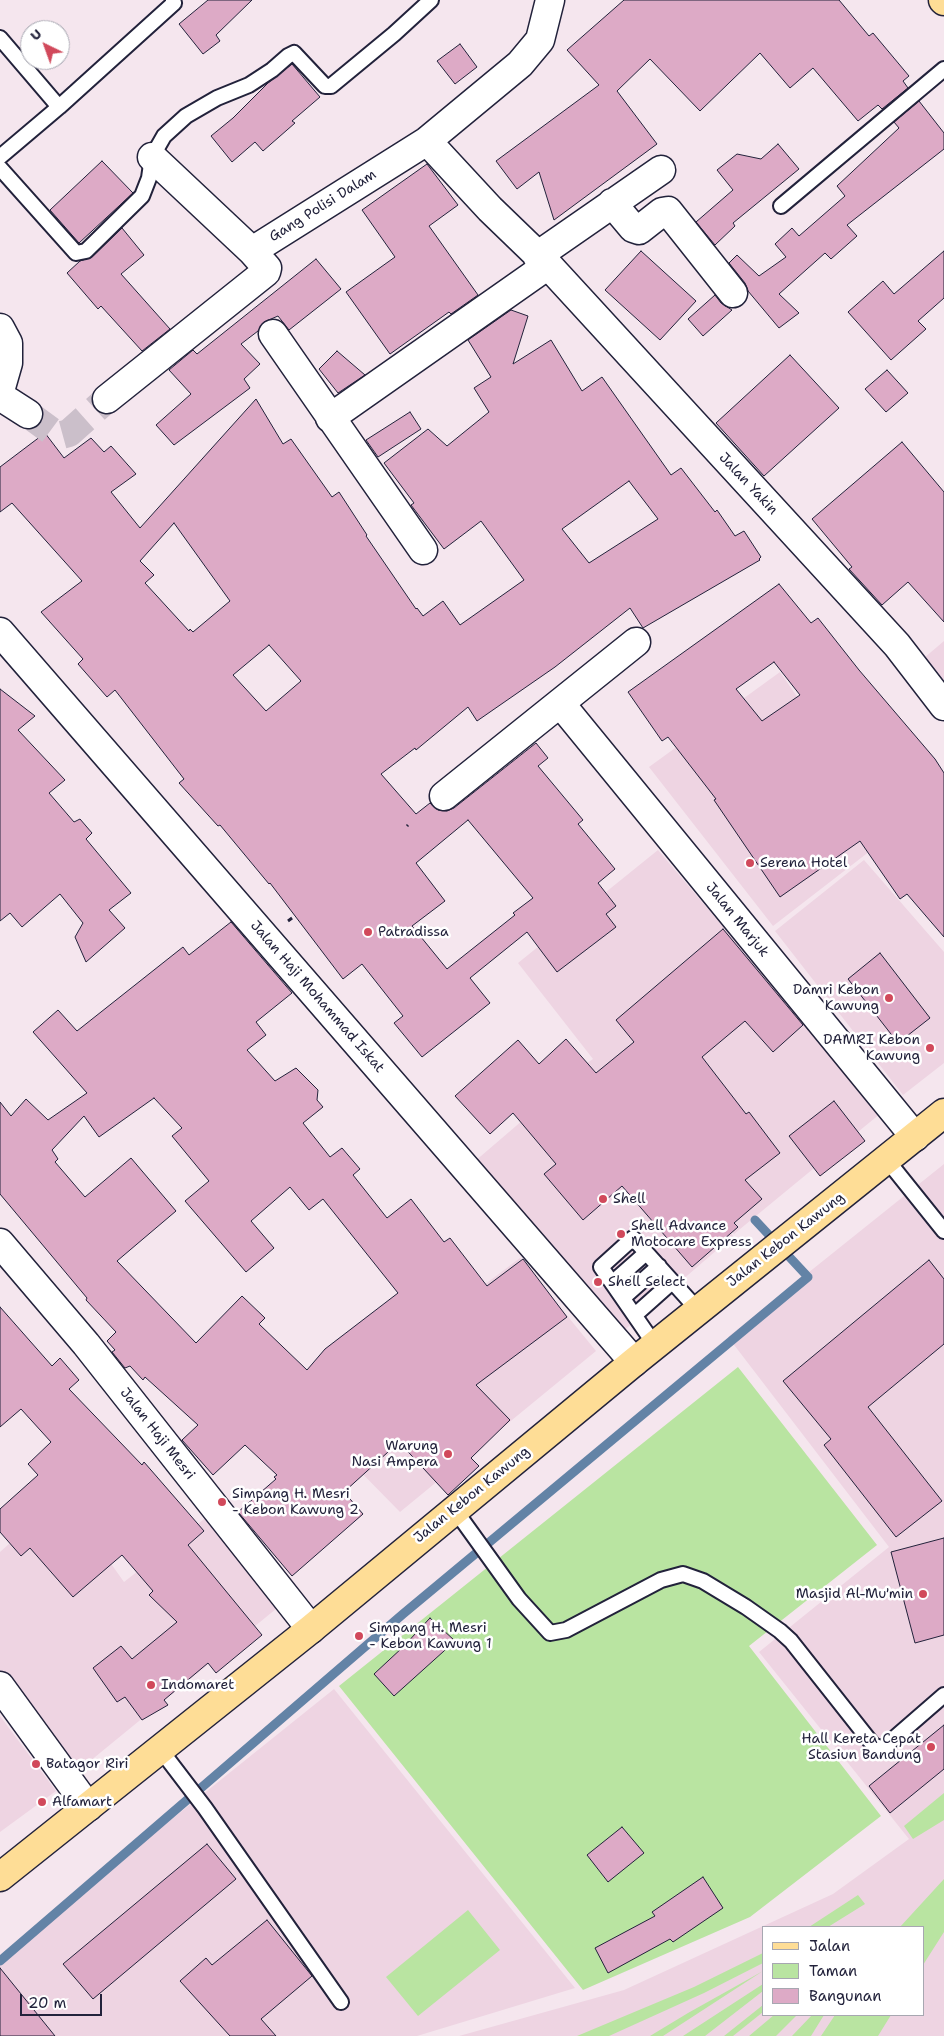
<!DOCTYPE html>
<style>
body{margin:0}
#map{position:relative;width:944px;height:2036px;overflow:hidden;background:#f5e6ee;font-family:"Shantell Sans",sans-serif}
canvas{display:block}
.legend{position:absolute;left:762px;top:1926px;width:162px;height:90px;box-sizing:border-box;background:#fff;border:1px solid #a7a7b1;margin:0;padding:6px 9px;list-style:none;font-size:15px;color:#22223b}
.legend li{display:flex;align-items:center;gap:10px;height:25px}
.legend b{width:25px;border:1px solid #a7a7b1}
.north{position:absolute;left:20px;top:20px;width:50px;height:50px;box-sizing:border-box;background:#fff;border:1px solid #a7a7b1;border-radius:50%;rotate:318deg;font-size:14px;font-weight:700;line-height:20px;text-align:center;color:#22223b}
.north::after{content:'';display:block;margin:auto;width:18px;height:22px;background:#d1495b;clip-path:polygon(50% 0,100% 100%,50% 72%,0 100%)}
.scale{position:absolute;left:20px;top:1994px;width:82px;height:22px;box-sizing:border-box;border:2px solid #22223b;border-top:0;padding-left:6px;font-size:15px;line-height:18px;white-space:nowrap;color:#22223b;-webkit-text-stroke:4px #fff;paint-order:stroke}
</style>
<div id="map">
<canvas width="944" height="2036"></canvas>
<ul class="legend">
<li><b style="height:6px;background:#fedd96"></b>Jalan</li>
<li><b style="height:14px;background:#b9e4a1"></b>Taman</li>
<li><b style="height:14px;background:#ddaac6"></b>Bangunan</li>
</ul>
<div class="north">U</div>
<div class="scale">20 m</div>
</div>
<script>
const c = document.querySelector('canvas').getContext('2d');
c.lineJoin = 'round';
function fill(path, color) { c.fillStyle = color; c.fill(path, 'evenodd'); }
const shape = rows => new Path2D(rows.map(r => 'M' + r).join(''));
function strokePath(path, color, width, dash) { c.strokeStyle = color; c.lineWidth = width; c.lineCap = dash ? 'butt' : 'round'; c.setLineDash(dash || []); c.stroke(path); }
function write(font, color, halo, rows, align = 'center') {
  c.font = font + ' "Shantell Sans",sans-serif'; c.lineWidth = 5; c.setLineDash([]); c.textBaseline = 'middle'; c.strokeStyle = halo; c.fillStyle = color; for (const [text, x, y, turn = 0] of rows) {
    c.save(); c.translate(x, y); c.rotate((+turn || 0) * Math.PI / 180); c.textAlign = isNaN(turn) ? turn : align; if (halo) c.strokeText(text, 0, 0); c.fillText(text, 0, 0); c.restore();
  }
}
const built = shape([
 [944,641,944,684,924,658],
 [780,672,892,834,773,926,649,767],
 [658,850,881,1113,734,1234,587,1063,593,1059,518,963],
 [864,860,944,952,944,1063,903,1095,775,931],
 [586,1066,733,1236,621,1333,474,1162],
 [944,1164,944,2036,459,2036,624,1990,833,1894,909,1839,759,1652,889,1547,728,1337],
 [763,1927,923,1927,923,2015,763,2015],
 [520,1258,596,1351,400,1512,290,1400,384,1360],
 [59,1499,102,1551,124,1582,208,1516,282,1604,73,1775,0,1672,0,1552],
 [334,1689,575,1988,417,2036,27,2036,0,2001,0,1957],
 [0,1716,56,1791,0,1832]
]);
const green = shape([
 [738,1367,877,1545,749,1646,881,1816,750,1917,583,1990,339,1686],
 [944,1793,944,1820,913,1839,904,1826],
 [944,1879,944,1932,923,1965,923,1927,900,1927],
 [858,1895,865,1904,828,1927,809,1927],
 [468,1910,500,1950,418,2016,386,1977],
 [763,1953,763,1963,704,1993,609,2036,577,2036,694,1987],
 [763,1971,663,2036,650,2036,688,2013],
 [763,1984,763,1991,705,2036,683,2036],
 [763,2005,763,2012,733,2036,724,2036],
 [774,2015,797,2015,776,2036,749,2036],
 [812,2015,824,2015,811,2036,792,2036],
 [835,2015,891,2015,878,2036,821,2036]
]);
const stream = shape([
 [0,1961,403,1614,808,1277,755,1220]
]);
const building = shape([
 [208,0,252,0,216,35,220,41,203,54,179,24,208,0],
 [624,0,839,0,869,36,873,33,909,76,903,81,908,88,882,109,878,105,858,121,813,68,790,88,760,53,700,111,650,59,617,91,657,144,554,220,539,172,517,189,496,161,599,85,567,50,624,0],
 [460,44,477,67,455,84,437,61,460,44],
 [292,64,320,97,292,121,295,123,263,151,255,142,232,162,211,136,233,118,268,83,292,64],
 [919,101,944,133,944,149,847,225,857,236,831,259,825,253,779,294,799,313,779,328,748,291,745,283,729,263,737,255,759,276,786,257,775,244,792,228,799,236,845,196,837,186,899,128,894,122,919,101],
 [778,144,799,169,733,223,735,226,715,245,696,222,733,190,717,170,737,154,761,159,778,144],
 [102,161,133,193,79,243,50,210,102,161],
 [427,164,458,205,429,226,478,295,451,314,449,312,390,354,346,292,395,257,362,210,427,164],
 [122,228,144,255,121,274,170,329,142,351,101,306,98,309,67,273,80,261,92,257,122,228],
 [641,251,696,301,660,340,605,290,641,251],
 [944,251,944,298,918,321,926,329,891,360,848,312,883,281,894,294,944,251],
 [316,259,341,289,289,330,278,316,264,322,258,331,241,344,260,364,244,379,250,388,174,445,156,425,191,394,169,370,193,350,197,354,316,259],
 [715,295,721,303,732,310,703,336,688,319,715,295],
 [511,310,528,316,513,364,551,340,582,391,602,377,671,475,681,468,715,512,717,510,735,536,744,531,761,557,759,559,760,560,643,628,630,608,555,667,477,721,468,707,416,750,415,748,381,774,416,814,430,803,438,810,447,811,454,808,536,743,548,758,538,766,583,820,578,824,615,869,598,883,616,906,606,914,616,927,557,972,527,932,470,978,490,1003,422,1057,394,1023,403,1016,362,964,343,979,270,883,269,884,220,825,218,826,179,783,184,779,115,690,107,697,78,664,83,659,41,612,82,581,12,503,0,512,0,467,45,433,64,458,91,438,104,452,111,446,136,474,111,492,140,528,256,399,283,444,291,439,332,497,339,492,367,535,366,536,416,609,417,608,423,616,443,601,460,625,524,580,481,521,444,549,411,505,414,503,384,463,428,429,447,446,489,412,474,388,491,377,468,340,511,310],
 [629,481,658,519,589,563,562,529,629,481],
 [174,523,230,601,193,632,190,629,189,631,145,583,154,575,140,561,174,523],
 [269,645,301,681,266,711,233,675,269,645],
 [468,820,533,898,513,913,515,915,447,969,412,926,445,901,416,863,468,820],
 [337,351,365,375,338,393,319,369,337,351],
 [790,355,839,408,764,476,716,423,790,355],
 [887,370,908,393,886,412,865,389,887,370],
 [410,412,421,429,378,457,366,440,410,412],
 [902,442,944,492,944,622,908,582,882,605,849,569,852,567,812,519,902,442],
 [779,584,811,623,818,618,859,670,935,759,944,773,944,937,907,894,900,899,860,841,780,897,714,800,716,799,668,737,662,741,628,692,779,584],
 [774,662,800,695,762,721,736,689,774,662],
 [0,689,35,716,18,730,65,780,49,793,74,822,80,819,92,833,86,839,131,893,109,910,125,928,86,962,75,937,83,923,60,894,22,927,10,913,0,921,0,689],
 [231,922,292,993,256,1022,266,1035,247,1050,275,1081,296,1068,318,1090,317,1100,323,1107,303,1123,330,1157,342,1148,360,1169,353,1175,387,1218,411,1199,444,1242,450,1238,487,1286,523,1259,567,1317,476,1385,510,1420,471,1458,479,1466,448,1495,399,1442,344,1492,363,1514,292,1576,238,1512,276,1479,274,1477,277,1475,245,1445,213,1475,182,1440,198,1425,145,1377,143,1380,130,1366,125,1368,112,1352,115,1350,107,1341,116,1332,86,1300,87,1298,0,1194,0,1102,11,1116,26,1099,48,1120,87,1093,33,1032,58,1010,77,1031,183,947,189,955,231,922],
 [154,1098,182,1128,172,1136,209,1181,185,1201,246,1272,274,1248,251,1221,290,1187,309,1210,323,1199,398,1293,325,1349,307,1370,259,1324,265,1318,242,1296,196,1343,117,1261,176,1211,131,1158,85,1197,55,1162,58,1159,52,1150,84,1116,99,1137,154,1098],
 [723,929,803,1025,773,1052,745,1021,702,1057,746,1114,749,1112,780,1153,745,1180,762,1199,734,1223,738,1227,692,1267,622,1186,583,1220,544,1174,556,1164,513,1113,490,1134,455,1096,518,1040,539,1064,566,1039,596,1073,634,1042,616,1020,723,929],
 [880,953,930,1018,898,1043,848,979,880,953],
 [834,1101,865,1141,820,1176,789,1136,834,1101],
 [929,1260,944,1279,944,1344,868,1407,942,1501,896,1537,824,1445,831,1439,783,1381,929,1260],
 [0,1307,52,1366,60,1358,79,1380,69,1389,142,1465,144,1462,204,1531,188,1545,262,1635,216,1673,208,1663,164,1700,168,1705,142,1720,125,1697,117,1702,93,1668,121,1646,132,1659,177,1622,149,1595,153,1591,122,1555,73,1597,30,1548,21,1556,0,1532,0,1509,38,1475,28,1464,51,1442,21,1409,0,1427,0,1307],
 [944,1538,944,1635,915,1643,891,1552,944,1538],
 [430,1618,454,1640,444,1651,394,1696,374,1674,403,1647,430,1618],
 [944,1725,944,1769,890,1813,869,1786,944,1725],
 [622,1827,644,1853,608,1882,587,1855,622,1827],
 [207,1844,236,1879,93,1999,63,1964,207,1844],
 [703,1877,723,1908,673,1942,670,1939,608,1973,595,1948,655,1916,652,1912,703,1877],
 [267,1920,312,1976,261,2019,276,2036,230,2036,180,1981,206,1958,212,1965,267,1920],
 [0,1968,55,2036,0,2036,0,1968]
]);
const streetTunnel = shape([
 [28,414,58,436,69,433,107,399]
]);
const path = shape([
 [407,826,408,825],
 [288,921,295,916]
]);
const lane = shape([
 [0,38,59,107,174,3,173,0],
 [0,157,59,107],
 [0,168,76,253,86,251,142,196,149,178,152,157,164,136,186,116,217,98,249,85,272,70,288,56,294,53,325,86,331,86,394,34,431,0],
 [781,206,944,69],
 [887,1160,944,1231],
 [612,1283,646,1253],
 [623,1298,659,1266],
 [635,1315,672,1282],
 [655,1345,601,1267,633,1238,698,1310],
 [455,1510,519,1599,550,1633,566,1630,661,1580,683,1574,703,1581,746,1607,780,1631,791,1641,874,1746,883,1748,944,1695],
 [160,1749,205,1808,341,2002]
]);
const street = shape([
 [427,141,490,209,548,265,897,645,944,706],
 [152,157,252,251],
 [612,203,633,228,639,230,662,212,668,211,733,293],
 [537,256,661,170],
 [0,328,8,343,8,363,0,391],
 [273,334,423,550],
 [0,396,28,414],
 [107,399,266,272,267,268,252,251,427,141,520,64,540,40,550,0],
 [330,418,548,265],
 [0,632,634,1362],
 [560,703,915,1137],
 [444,796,636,642],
 [0,1243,86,1344,311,1629],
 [0,1686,88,1807]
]);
const primary = shape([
 [943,0,944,1],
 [0,1877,311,1629,634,1362,944,1113]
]);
const markers = [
 [750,863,5,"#d1495b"],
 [368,932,5,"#d1495b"],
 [889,998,5,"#d1495b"],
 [930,1048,5,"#d1495b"],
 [603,1199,5,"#d1495b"],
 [621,1234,5,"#d1495b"],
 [598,1282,5,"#d1495b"],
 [448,1454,5,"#d1495b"],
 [222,1502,5,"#d1495b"],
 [923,1594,5,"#d1495b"],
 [359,1636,5,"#d1495b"],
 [151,1685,5,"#d1495b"],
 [931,1747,5,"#d1495b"],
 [36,1764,5,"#d1495b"],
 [42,1802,5,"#d1495b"]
];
const streetNames = [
 ["Gang Polisi Dalam",323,206,-32],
 ["Jalan Yakin",748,484,47],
 ["Jalan Marjuk",737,920,51],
 ["Jalan Haji Mohammad Iskat",317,997,49],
 ["Jalan Kebon Kawung",786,1240,-38],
 ["Jalan Haji Mesri",157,1434,52],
 ["Jalan Kebon Kawung",472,1495,-39]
];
const poiNames = [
 ["Serena Hotel",760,863],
 ["Patradissa",378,932],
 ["Damri Kebon",879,990,"right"],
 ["Kawung",879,1006,"right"],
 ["DAMRI Kebon",920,1040,"right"],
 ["Kawung",920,1056,"right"],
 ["Shell",613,1199],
 ["Shell Advance",631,1226],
 ["Motocare Express",631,1242],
 ["Shell Select",608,1282],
 ["Warung",438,1446,"right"],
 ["Nasi Ampera",438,1462,"right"],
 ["Simpang H. Mesri",232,1494],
 ["- Kebon Kawung 2",232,1510],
 ["Masjid Al-Mu'min",913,1594,"right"],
 ["Simpang H. Mesri",369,1628],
 ["- Kebon Kawung 1",369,1644],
 ["Indomaret",161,1685],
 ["Hall Kereta Cepat",921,1739,"right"],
 ["Stasiun Bandung",921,1755,"right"],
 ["Batagor Riri",46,1764],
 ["Alfamart",52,1802]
];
fill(built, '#eed4e2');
fill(green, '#b9e4a1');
strokePath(stream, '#6383a6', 9);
fill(building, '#ddaac6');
strokePath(building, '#22223b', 1);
strokePath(streetTunnel, '#cbbfca', 28, [28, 14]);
strokePath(lane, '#22223b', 18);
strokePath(street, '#22223b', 31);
strokePath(primary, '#22223b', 31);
strokePath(path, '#22223b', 3, [5, 4]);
strokePath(lane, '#fff', 14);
strokePath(street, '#fff', 28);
strokePath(primary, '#fedd96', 28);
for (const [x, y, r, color] of markers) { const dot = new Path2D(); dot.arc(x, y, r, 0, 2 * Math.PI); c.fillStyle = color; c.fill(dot); strokePath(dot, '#fff', 2); }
write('14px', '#22223b', '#fff', streetNames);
write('14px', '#22223b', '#fff', poiNames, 'left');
</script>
